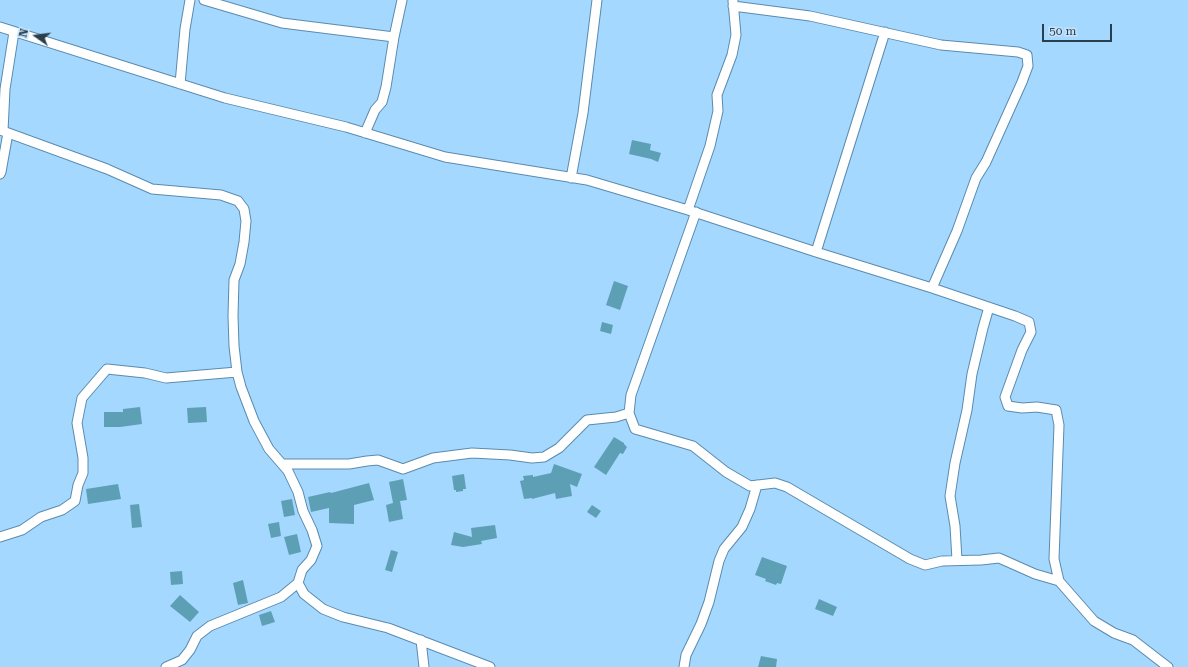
<!DOCTYPE html>
<style>
body{margin:0}
#map{position:relative;width:1188px;height:667px;overflow:hidden;background:#a5d8fe;font-family:"Roboto Serif",serif}
canvas{display:block}
.north{position:absolute;left:16px;top:16px;width:40px;height:40px;-webkit-text-stroke:3px #c4e3fa;paint-order:stroke;rotate:284deg;font-size:11px;font-weight:700;line-height:16px;text-align:center;color:#2a3f4e}
.north::after{content:'';display:block;margin:auto;width:14px;height:18px;background:#2a3f4e;clip-path:polygon(50% 0,100% 100%,50% 72%,0 100%)}
.scale{position:absolute;left:1042px;top:24px;width:70px;height:18px;box-sizing:border-box;border:2px solid #2a3f4e;border-top:0;padding-left:5px;font-size:12px;line-height:14px;white-space:nowrap;color:#2a3f4e;-webkit-text-stroke:3px #c4e3fa;paint-order:stroke}
</style>
<div id="map">
<canvas width="1188" height="667"></canvas>
<div class="north">N</div>
<div class="scale">50 m</div>
</div>
<script>
const c = document.querySelector('canvas').getContext('2d');
c.lineJoin = 'round';
function fill(path, color) { c.fillStyle = color; c.fill(path, 'evenodd'); }
const shape = rows => new Path2D(rows.map(r => 'M' + r).join(''));
function strokePath(path, color, width, dash) { c.strokeStyle = color; c.lineWidth = width; c.lineCap = dash ? 'butt' : 'round'; c.setLineDash(dash || []); c.stroke(path); }
const building = shape([
 [632,140,651,144,650,150,661,153,658,162,651,159,629,154],
 [614,281,628,286,620,310,606,305],
 [602,322,613,325,611,334,600,331],
 [140,407,142,424,120,427,104,427,104,412,123,412,123,409],
 [206,407,207,422,188,423,187,408],
 [614,437,624,443,624,444,627,447,623,454,620,453,606,475,594,467],
 [554,464,582,474,577,487,570,484,572,496,556,499,555,493,532,499,532,498,524,499,520,481,524,480,523,476,533,475,533,477,551,473],
 [464,474,466,489,463,489,463,491,456,492,456,490,454,490,452,476],
 [403,479,407,500,400,501,403,519,389,522,386,505,393,503,389,482],
 [369,483,374,500,354,505,354,524,329,523,329,508,311,512,308,497,330,492,331,493],
 [118,484,121,499,88,504,86,489],
 [292,499,295,515,284,517,281,501],
 [139,504,142,527,132,528,130,505],
 [592,505,601,511,596,518,587,512],
 [279,522,281,536,271,538,268,524],
 [495,525,497,538,481,541,482,544,463,547,451,545,454,532,472,537,471,528],
 [297,534,301,552,289,555,284,537],
 [391,550,398,552,392,572,385,570],
 [762,557,787,566,781,584,777,583,776,585,765,581,766,579,755,575],
 [182,571,183,584,171,585,170,572],
 [243,580,248,603,238,605,233,583],
 [180,595,199,612,190,622,170,606],
 [819,599,837,607,833,616,815,609],
 [271,611,275,622,262,626,259,615],
 [761,656,777,659,776,667,758,667]
]);
const street = shape([
 [204,0,282,23,394,37],
 [733,6,810,16,941,45,1018,52,1027,55,1028,66,1022,82,986,162,976,178,957,231,932,288],
 [0,27,225,98,346,127,445,157,587,180,688,210,816,252,932,288,1015,316,1029,322,1031,332,1022,350,1005,397,1008,406,1022,408,1037,407,1056,410,1059,425,1054,559,1059,581,1094,621,1114,633,1133,640,1168,667],
 [180,84,185,29,190,0],
 [0,130,107,169,152,189,221,195,238,201,244,209,246,221,244,242,240,264,234,280,233,316,234,346,237,372,241,387,254,421,269,449,288,471,298,492,303,511,312,530,317,546,311,560,302,570,298,583,281,597,210,626,197,636,190,650,182,660,166,667],
 [3,131,5,89,14,32],
 [365,133,375,110,382,102,386,87,394,37,402,0],
 [0,174,1,172,8,133],
 [571,178,583,113,597,0],
 [688,210,710,146,718,111,717,95,732,55,736,35,733,1],
 [696,212,631,395,629,413,635,429,693,446,726,472,750,486,775,483,787,487,910,559,925,565,942,561,981,560,999,558,1035,574,1059,581],
 [816,252,885,32],
 [282,464,349,464,367,461,378,460,403,469,433,458,472,453,510,455,532,458,544,457,559,448,587,420,616,417,629,413],
 [0,537,22,530,41,517,62,510,75,501,78,485,83,473,83,458,77,423,82,398,107,369,145,373,166,378,237,372],
 [957,560,955,526,950,496,955,463,967,410,972,374,983,328,989,307],
 [298,583,304,594,323,609,343,617,388,628,490,667],
 [421,640,424,667],
 [684,667,686,655,701,624,709,602,719,561,724,549,742,527,750,509,757,485]
]);
fill(building, '#5da0b6');
strokePath(street, '#5a8bae', 11);
strokePath(street, '#fff', 9);
</script>
